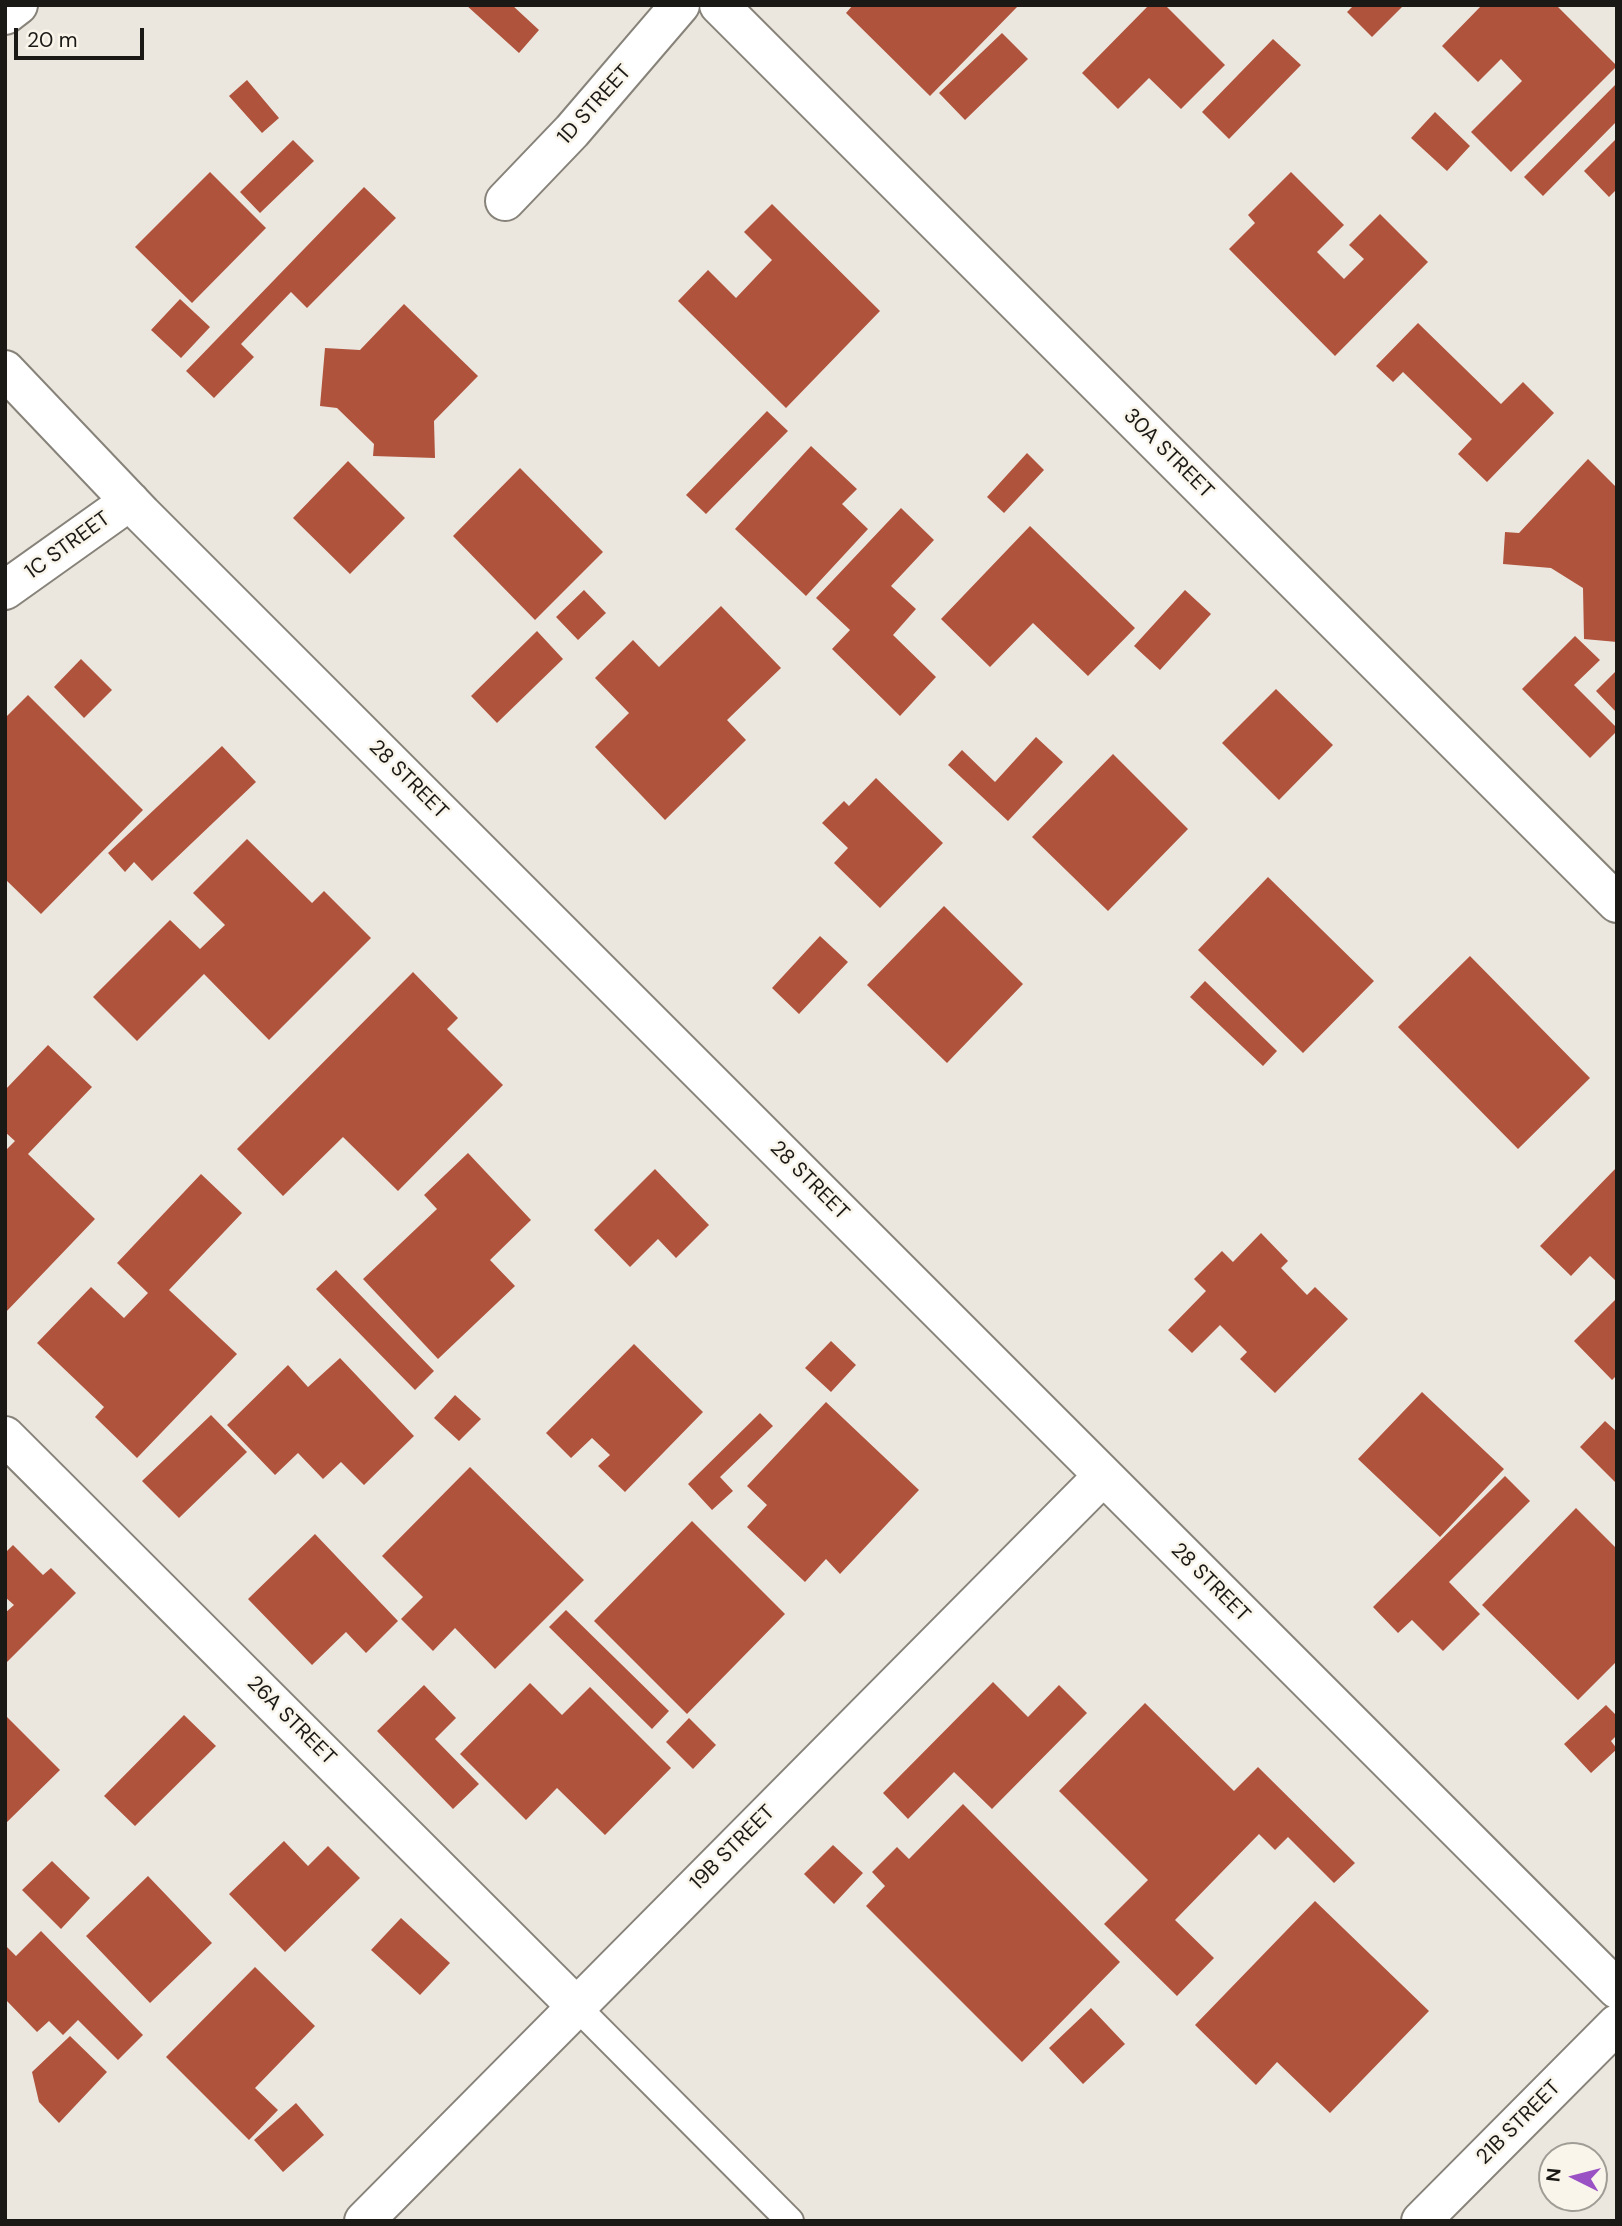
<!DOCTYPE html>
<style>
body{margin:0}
#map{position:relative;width:1622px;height:2226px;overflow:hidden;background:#ece7de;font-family:"DM Sans",sans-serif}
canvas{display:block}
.frame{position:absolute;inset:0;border:7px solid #1b1916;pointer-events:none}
.north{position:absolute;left:1538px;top:2142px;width:70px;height:70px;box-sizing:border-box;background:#f9f5eb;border:2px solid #a09d96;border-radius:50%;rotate:276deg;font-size:19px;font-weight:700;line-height:28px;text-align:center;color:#1b1916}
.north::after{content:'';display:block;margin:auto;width:24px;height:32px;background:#9a51c4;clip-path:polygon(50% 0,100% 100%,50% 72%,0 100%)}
.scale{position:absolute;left:14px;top:28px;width:130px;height:32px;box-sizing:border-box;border:4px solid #1b1916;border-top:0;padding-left:9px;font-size:21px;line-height:24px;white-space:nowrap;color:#1b1916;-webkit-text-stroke:5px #f9f5eb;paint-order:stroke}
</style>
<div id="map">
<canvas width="1622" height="2226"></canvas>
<div class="frame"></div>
<div class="north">N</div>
<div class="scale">20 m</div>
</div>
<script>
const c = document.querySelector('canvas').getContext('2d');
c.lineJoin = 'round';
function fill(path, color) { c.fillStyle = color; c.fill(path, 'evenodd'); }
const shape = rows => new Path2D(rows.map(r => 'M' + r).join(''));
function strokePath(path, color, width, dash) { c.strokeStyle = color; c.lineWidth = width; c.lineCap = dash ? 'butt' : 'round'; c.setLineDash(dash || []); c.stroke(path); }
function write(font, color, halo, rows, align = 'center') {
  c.font = font + ' "DM Sans",sans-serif'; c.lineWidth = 5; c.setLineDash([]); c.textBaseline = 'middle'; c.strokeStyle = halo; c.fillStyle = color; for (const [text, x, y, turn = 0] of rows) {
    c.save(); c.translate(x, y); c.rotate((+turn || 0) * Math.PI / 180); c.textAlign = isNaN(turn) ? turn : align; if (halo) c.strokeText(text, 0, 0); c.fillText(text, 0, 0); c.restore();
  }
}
const building = shape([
 [466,5,512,5,539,30,519,53],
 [853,5,1019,5,930,96,846,13],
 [1149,5,1165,5,1225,65,1181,109,1149,78,1118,109,1082,73],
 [1354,5,1404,5,1372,37,1347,12],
 [1482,5,1556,5,1617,66,1511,172,1471,132,1522,81,1501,59,1478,82,1442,46],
 [1002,33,1028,59,965,120,939,93],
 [1273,39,1301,65,1229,139,1202,112],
 [247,80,279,118,262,133,229,96],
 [1617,83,1617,121,1543,196,1524,177],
 [1435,112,1470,146,1447,171,1411,138],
 [1617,138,1617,189,1609,197,1584,171],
 [293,140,314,161,260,213,240,192],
 [210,172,266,228,192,303,135,247],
 [1291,172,1344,225,1317,252,1344,279,1364,259,1349,245,1380,214,1428,262,1335,356,1229,249,1255,223,1248,215],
 [364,187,396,218,307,308,291,292,241,344,254,357,214,398,186,371],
 [772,204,880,311,786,408,678,301,708,270,736,298,772,260,744,232],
 [180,299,210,327,181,358,151,330],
 [404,304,478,376,434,421,435,458,373,456,374,444,337,408,320,406,325,348,360,350],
 [1418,323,1501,404,1523,382,1554,413,1487,482,1458,454,1472,439,1403,372,1393,382,1376,366],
 [767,411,788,431,706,514,686,495],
 [811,446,857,489,842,504,868,529,806,596,735,529],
 [1027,453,1044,470,1004,513,987,497],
 [1588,459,1617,488,1617,642,1584,639,1583,588,1551,568,1503,564,1505,532,1519,533],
 [348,461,405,518,350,574,293,518],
 [520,468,603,552,535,620,453,536],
 [901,508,934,540,891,586,916,609,893,635,936,677,900,716,832,649,850,630,816,598],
 [1030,526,1135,628,1088,676,1033,623,990,667,941,619],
 [584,590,606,613,578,640,556,617],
 [1185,590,1211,614,1160,670,1134,646],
 [721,606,781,668,727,720,746,740,665,820,595,747,629,713,595,678,633,640,659,667],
 [537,631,563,659,497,723,471,696],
 [1575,636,1600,660,1574,685,1617,728,1617,731,1590,758,1522,689],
 [81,659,112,690,84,718,54,687],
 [1617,670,1617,713,1596,691],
 [1276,689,1333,745,1279,800,1222,743],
 [28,695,143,810,41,914,5,879,5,718],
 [1036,737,1063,762,1008,821,948,765,962,750,995,782],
 [222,746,256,782,152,881,134,862,125,872,108,853],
 [1113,754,1188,829,1108,911,1032,837],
 [876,778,943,843,880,908,834,863,848,848,822,823,844,801,849,806],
 [247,839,312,903,324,891,371,938,269,1040,204,974,137,1041,93,997,170,920,200,949,225,925,193,893],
 [1268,877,1374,981,1303,1053,1198,950],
 [944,906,1023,984,947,1063,867,985],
 [820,936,848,962,799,1014,772,988],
 [1470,956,1590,1078,1518,1149,1398,1027],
 [413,972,458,1018,447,1029,503,1085,398,1191,343,1137,283,1196,237,1149],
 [1205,981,1277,1051,1263,1066,1190,997],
 [48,1045,92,1087,28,1154,95,1219,5,1313,5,1151,15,1141,5,1132,5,1090],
 [468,1153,531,1220,490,1260,515,1286,438,1359,363,1279,437,1209,424,1195],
 [1617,1167,1617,1282,1590,1256,1571,1276,1540,1246],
 [655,1169,709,1225,676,1258,658,1239,630,1267,594,1230],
 [201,1174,242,1213,169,1290,237,1354,137,1458,95,1417,104,1407,37,1343,91,1287,124,1318,148,1293,117,1263],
 [1261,1233,1288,1261,1281,1268,1307,1295,1315,1287,1348,1319,1275,1393,1240,1359,1247,1352,1220,1325,1192,1353,1168,1330,1206,1291,1194,1279,1222,1251,1233,1262],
 [336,1270,434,1371,415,1390,316,1289],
 [1617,1298,1617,1375,1612,1380,1574,1341],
 [831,1341,856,1365,831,1392,805,1368],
 [634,1344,703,1412,625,1492,598,1466,610,1455,592,1438,571,1458,546,1433],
 [340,1358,414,1436,364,1485,341,1462,323,1479,298,1453,275,1475,227,1425,288,1365,308,1387],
 [1422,1392,1504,1469,1440,1537,1358,1459],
 [455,1395,481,1419,459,1441,434,1418],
 [826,1402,919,1490,840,1574,826,1559,805,1582,747,1527,767,1505,747,1486],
 [760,1413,773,1426,720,1477,733,1491,712,1510,688,1484],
 [211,1415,247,1452,179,1518,142,1481],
 [1605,1421,1617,1432,1617,1484,1580,1447],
 [470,1467,584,1580,495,1669,455,1628,433,1651,401,1619,423,1597,382,1556],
 [1505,1476,1530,1501,1449,1582,1480,1614,1443,1651,1412,1620,1398,1633,1373,1607],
 [1576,1508,1617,1549,1617,1661,1578,1700,1482,1605],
 [692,1521,785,1614,687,1714,594,1621],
 [315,1534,398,1621,366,1653,346,1632,312,1665,248,1599],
 [13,1545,43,1575,51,1568,76,1593,5,1664,5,1613,14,1605,5,1597,5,1553],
 [566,1610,669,1711,652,1729,549,1627],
 [993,1682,1028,1717,1059,1685,1087,1713,992,1809,954,1772,908,1819,883,1793],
 [530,1683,562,1715,590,1687,671,1768,605,1835,557,1788,526,1820,460,1754],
 [424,1685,456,1718,435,1739,479,1784,453,1809,377,1731],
 [1145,1703,1234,1791,1258,1767,1355,1863,1334,1883,1288,1837,1275,1850,1259,1834,1175,1920,1214,1958,1177,1996,1104,1924,1148,1880,1059,1791],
 [1606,1705,1617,1716,1617,1735,1611,1741,1617,1749,1591,1773,1564,1744],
 [5,1715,60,1770,5,1824],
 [184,1715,216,1746,135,1826,104,1796],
 [689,1718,716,1745,693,1769,666,1742],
 [963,1804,1120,1962,1022,2062,866,1906,885,1886,872,1872,897,1847,909,1859],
 [284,1841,308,1866,328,1846,360,1878,285,1952,229,1894],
 [833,1845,863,1873,834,1904,804,1874],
 [52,1861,90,1898,61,1929,22,1890],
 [148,1876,212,1943,150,2003,86,1936],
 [1315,1901,1429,2011,1330,2113,1277,2062,1256,2085,1195,2025],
 [401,1918,450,1963,420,1995,371,1950],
 [41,1931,143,2035,118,2060,78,2020,63,2035,49,2021,37,2032,5,1999,5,1945,16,1956],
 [255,1967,315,2026,255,2088,278,2110,249,2140,166,2057],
 [1091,2008,1125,2044,1083,2084,1049,2048],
 [70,2036,107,2072,59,2123,39,2102,32,2072],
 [296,2103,324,2135,283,2172,254,2140]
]);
const lane = shape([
 [576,2006,790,2221]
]);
const street = shape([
 [719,5,1617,903],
 [505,201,572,131,680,5],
 [5,370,142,514,1617,1989],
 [5,590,130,501],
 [5,1436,576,2006],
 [364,2221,1103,1476],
 [1421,2221,1617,2024]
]);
const secondary = shape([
 [5,15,18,5]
]);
const streetNames = [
 ["1D STREET",595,105,-48],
 ["30A STREET",1168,454,45],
 ["1C STREET",68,546,-36],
 ["28 STREET",408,780,45],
 ["28 STREET",809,1181,45],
 ["28 STREET",1210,1583,45],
 ["26A STREET",291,1721,45],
 ["19B STREET",733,1848,-45],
 ["21B STREET",1519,2123,-45]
];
fill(building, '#af533d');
strokePath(lane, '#87837a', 30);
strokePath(street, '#87837a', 42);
strokePath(secondary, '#87837a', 42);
strokePath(lane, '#fff', 26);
strokePath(street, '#fff', 38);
strokePath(secondary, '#fff', 38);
write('21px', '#1b1916', '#f9f5eb', streetNames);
</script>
